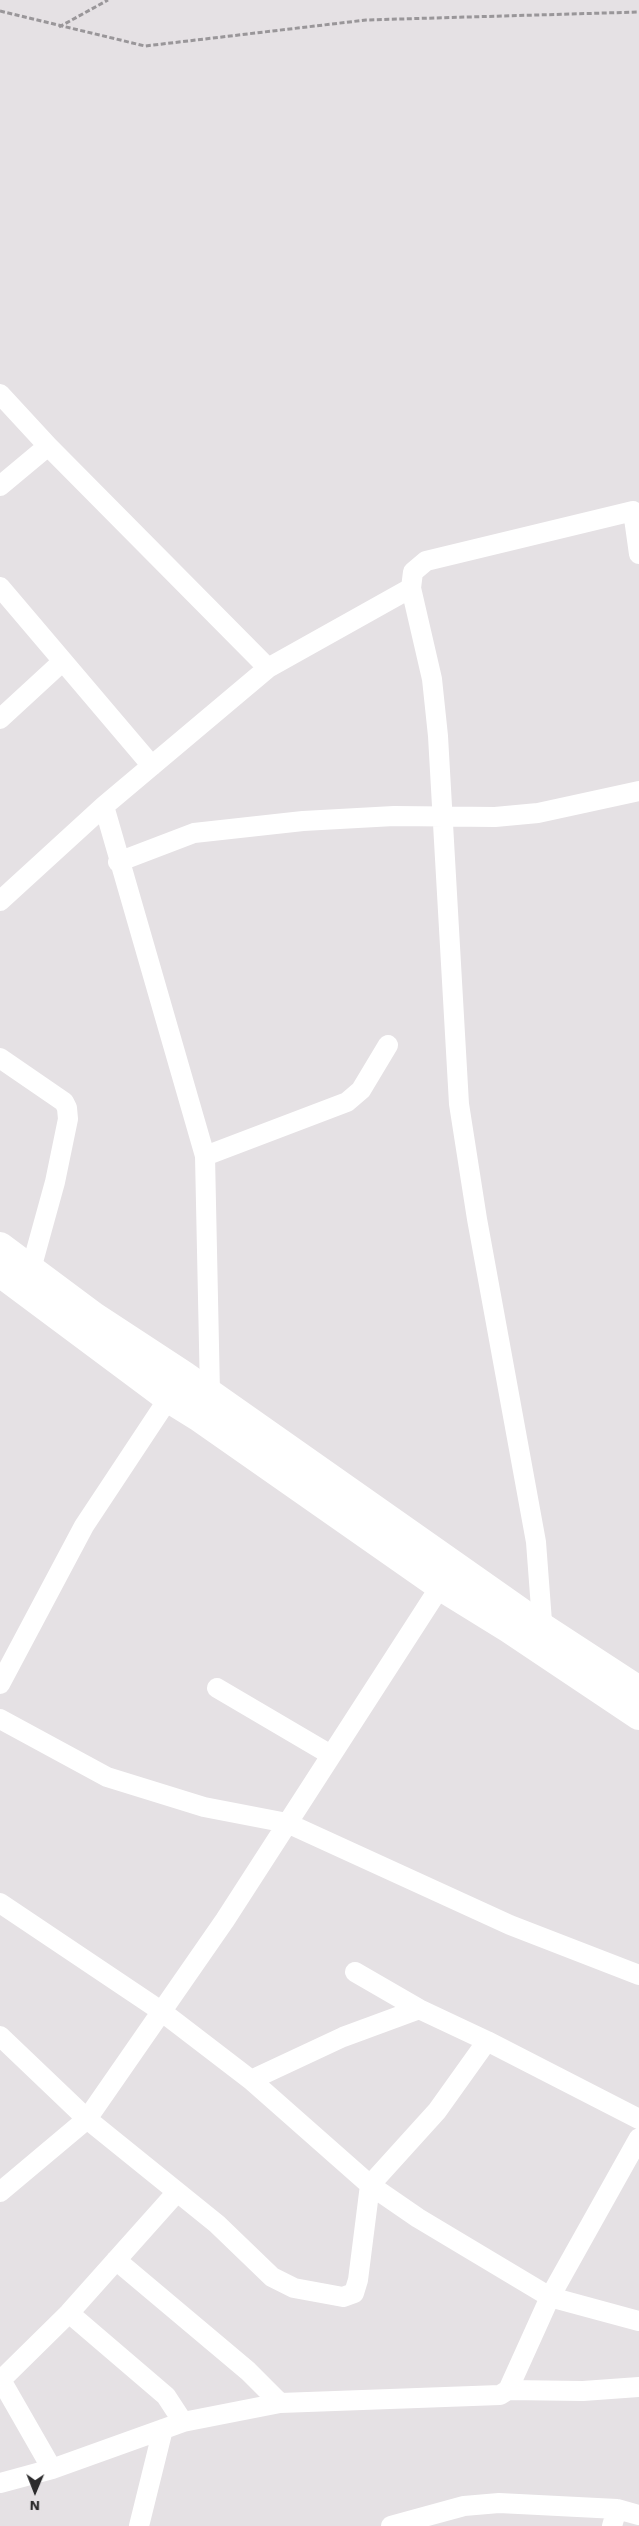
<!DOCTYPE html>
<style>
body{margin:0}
#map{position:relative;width:639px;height:2526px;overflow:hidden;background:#e5e1e4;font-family:"Work Sans",sans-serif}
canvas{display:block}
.north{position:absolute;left:10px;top:2466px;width:50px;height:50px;-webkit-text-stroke:4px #e5e1e4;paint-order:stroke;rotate:181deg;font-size:14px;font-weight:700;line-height:20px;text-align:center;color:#2c2b2c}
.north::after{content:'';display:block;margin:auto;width:18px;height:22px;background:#2c2b2c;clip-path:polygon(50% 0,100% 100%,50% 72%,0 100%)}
</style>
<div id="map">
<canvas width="639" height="2526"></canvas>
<div class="north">N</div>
</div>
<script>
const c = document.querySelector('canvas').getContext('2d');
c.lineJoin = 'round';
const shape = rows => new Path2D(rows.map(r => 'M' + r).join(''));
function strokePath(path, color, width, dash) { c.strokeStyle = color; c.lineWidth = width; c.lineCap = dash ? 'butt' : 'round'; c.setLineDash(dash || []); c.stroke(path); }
const path = shape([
 [0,11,145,46,366,20,639,12],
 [59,27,108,0]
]);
const street = shape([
 [0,394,48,446],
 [0,486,48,446,268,668],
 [0,587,152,766],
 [0,719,63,661],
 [118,862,194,833,303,821,394,816,495,817,538,813,639,791],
 [0,901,104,806],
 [0,1058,64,1102,67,1108,68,1119,55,1182,31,1269,24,1280],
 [205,1156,347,1102,361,1090,388,1045],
 [205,1403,210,1393,205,1156,104,806,268,668,411,588],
 [543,1635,536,1542,477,1219,459,1104,438,736,432,679,411,588,413,572,426,561,633,511,639,554],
 [0,1684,84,1526,176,1387],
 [217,1688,331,1755],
 [0,1719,107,1777,204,1807,287,1823,510,1925,639,1975],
 [0,1903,161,2011,251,2080,370,2185,418,2218,550,2297,508,2390,500,2395,280,2403,183,2422,52,2469,0,2483],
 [355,1972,419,2009,487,2041,639,2119],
 [0,2036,87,2119,217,2224,272,2277,294,2288,343,2297,354,2293,358,2280,370,2185,437,2111,487,2041],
 [251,2080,343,2037,419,2009],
 [639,2138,550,2297,639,2321],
 [0,2192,87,2119,225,1920,447,1576],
 [116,2260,248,2371,280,2403],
 [69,2313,166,2396,183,2422],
 [1,2380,52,2469],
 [0,2381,69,2313,177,2192],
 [508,2390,583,2391,639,2387],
 [139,2526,163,2429],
 [391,2526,464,2506,499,2503,617,2509],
 [612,2526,617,2509,639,2515]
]);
const primary = shape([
 [0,1246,94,1316,184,1375,544,1628,639,1690],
 [0,1273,169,1399,198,1417,441,1587,509,1629,639,1716]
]);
strokePath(path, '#999699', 3, [5, 2.5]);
strokePath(street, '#fff', 20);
strokePath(primary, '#fff', 28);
</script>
